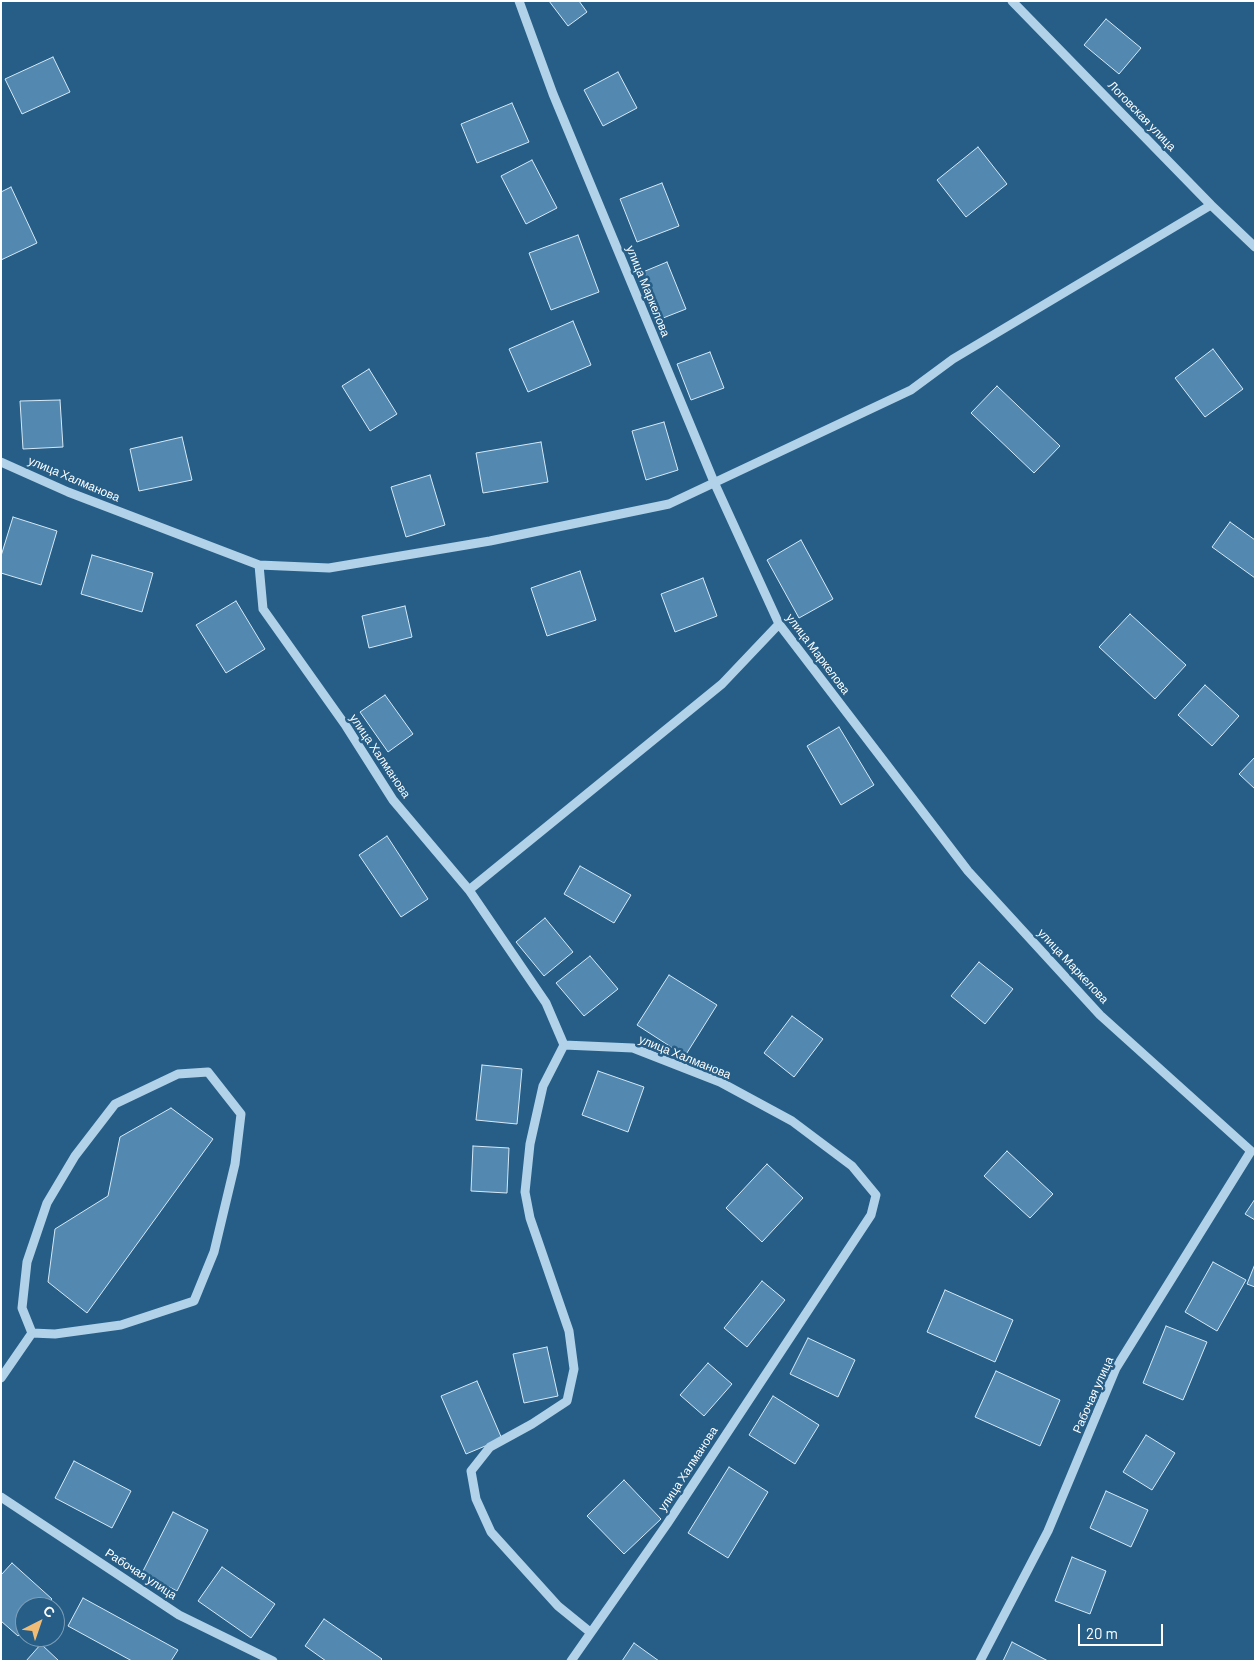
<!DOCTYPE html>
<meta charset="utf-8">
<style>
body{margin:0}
#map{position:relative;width:1256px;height:1662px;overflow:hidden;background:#265e87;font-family:Barlow,sans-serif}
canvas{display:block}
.frame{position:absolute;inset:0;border:2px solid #fff;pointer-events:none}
.north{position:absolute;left:15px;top:1597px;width:50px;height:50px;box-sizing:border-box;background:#265e87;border:1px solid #7d9eb7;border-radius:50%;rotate:41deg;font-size:14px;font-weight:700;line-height:20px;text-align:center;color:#fff}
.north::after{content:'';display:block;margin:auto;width:18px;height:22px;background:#f1bd76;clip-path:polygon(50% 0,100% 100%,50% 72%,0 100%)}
.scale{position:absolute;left:1078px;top:1624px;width:85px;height:22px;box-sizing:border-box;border:2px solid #fff;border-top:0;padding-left:6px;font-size:15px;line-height:18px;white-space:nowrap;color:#fff;-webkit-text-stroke:4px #265e87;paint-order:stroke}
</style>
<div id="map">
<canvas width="1256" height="1662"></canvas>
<div class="frame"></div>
<div class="north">С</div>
<div class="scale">20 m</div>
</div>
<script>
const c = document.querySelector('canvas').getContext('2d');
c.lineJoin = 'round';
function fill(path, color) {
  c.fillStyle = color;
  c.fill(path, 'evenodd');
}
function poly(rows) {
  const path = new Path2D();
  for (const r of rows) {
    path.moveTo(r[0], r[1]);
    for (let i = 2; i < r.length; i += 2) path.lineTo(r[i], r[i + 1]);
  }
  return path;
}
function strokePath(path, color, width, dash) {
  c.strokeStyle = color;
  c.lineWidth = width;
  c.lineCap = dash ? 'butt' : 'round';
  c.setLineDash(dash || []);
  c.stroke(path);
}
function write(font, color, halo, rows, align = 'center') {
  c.font = font + ' Barlow,sans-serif';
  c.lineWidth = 5;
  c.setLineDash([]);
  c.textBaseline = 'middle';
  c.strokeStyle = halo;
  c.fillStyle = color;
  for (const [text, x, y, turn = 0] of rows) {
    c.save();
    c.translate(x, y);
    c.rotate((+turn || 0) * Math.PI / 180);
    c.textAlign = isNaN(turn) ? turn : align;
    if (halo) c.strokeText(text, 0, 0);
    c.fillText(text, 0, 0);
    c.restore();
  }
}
const building = poly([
 [549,1,579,1,587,12,568,26,549,1],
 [1106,19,1141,48,1119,74,1084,45,1106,19],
 [53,57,70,92,22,114,5,79,53,57],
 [618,72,637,108,603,126,584,90,618,72],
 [512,103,529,142,477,163,461,124,512,103],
 [978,147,1007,184,966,217,937,180,978,147],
 [532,160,557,208,526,224,501,176,532,160],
 [662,183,679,226,637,242,620,199,662,183],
 [11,187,37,243,1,260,1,192,11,187],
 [578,235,599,292,551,310,529,253,578,235],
 [667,262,686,309,658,320,638,274,667,262],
 [573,321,591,365,528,392,509,349,573,321],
 [1213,349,1243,389,1205,417,1175,378,1213,349],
 [710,352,724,388,691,400,677,364,710,352],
 [369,369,397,414,370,431,342,386,369,369],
 [997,386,1060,446,1034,473,971,413,997,386],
 [60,400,63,447,23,449,20,401,60,400],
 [664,422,678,470,646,480,632,431,664,422],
 [182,437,192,480,139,491,130,449,182,437],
 [541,442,548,482,483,493,476,453,541,442],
 [430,475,445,525,406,537,391,487,430,475],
 [13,517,57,531,41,585,1,573,1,556,13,517],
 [1230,522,1255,540,1255,578,1212,547,1230,522],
 [801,540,833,599,799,618,767,560,801,540],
 [92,555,153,573,142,612,81,594,92,555],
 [580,571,596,620,547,636,531,588,580,571],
 [703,578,717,616,675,632,661,594,703,578],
 [236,601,265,649,226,673,196,625,236,601],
 [405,606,412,637,369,648,362,616,405,606],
 [1130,614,1186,665,1155,699,1099,647,1130,614],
 [1205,685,1239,716,1212,746,1178,715,1205,685],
 [385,695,413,734,388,752,360,712,385,695],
 [839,727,874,785,841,805,807,746,839,727],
 [1255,757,1255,789,1239,774,1255,757],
 [387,836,428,899,401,917,359,855,387,836],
 [580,866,631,895,614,923,564,894,580,866],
 [545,918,573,952,544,976,516,942,545,918],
 [590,956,618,989,584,1016,556,983,590,956],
 [979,962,1013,989,985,1024,951,996,979,962],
 [669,975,717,1005,685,1056,637,1025,669,975],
 [792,1016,823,1039,794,1077,764,1053,792,1016],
 [482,1065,522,1069,517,1124,476,1120,482,1065],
 [598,1071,644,1087,628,1132,582,1115,598,1071],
 [171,1108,213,1139,87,1313,48,1282,55,1229,108,1196,120,1137,171,1108],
 [473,1146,509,1148,507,1193,471,1191,473,1146],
 [1007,1151,1053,1194,1030,1218,984,1176,1007,1151],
 [767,1164,803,1198,762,1242,726,1208,767,1164],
 [1255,1199,1255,1220,1245,1214,1255,1199],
 [1213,1262,1246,1280,1217,1331,1185,1312,1213,1262],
 [1255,1264,1255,1287,1247,1284,1255,1264],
 [762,1281,785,1300,747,1347,724,1328,762,1281],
 [945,1290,1013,1320,995,1362,927,1332,945,1290],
 [1166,1326,1207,1342,1183,1400,1143,1383,1166,1326],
 [808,1338,855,1360,838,1397,790,1374,808,1338],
 [547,1347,558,1396,524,1403,513,1354,547,1347],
 [708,1363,732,1384,704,1416,680,1395,708,1363],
 [996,1371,1060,1400,1040,1446,975,1417,996,1371],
 [477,1381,502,1439,466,1454,441,1396,477,1381],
 [773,1396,819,1425,795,1464,749,1435,773,1396],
 [1146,1435,1175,1453,1152,1490,1123,1472,1146,1435],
 [74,1461,131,1491,112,1528,55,1498,74,1461],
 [729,1467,768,1492,728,1558,688,1533,729,1467],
 [624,1480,661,1519,624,1554,587,1516,624,1480],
 [1106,1491,1148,1510,1131,1547,1090,1528,1106,1491],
 [173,1512,208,1530,177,1591,142,1573,173,1512],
 [1072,1557,1106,1571,1090,1614,1055,1601,1072,1557],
 [12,1563,52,1599,44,1607,25,1607,25,1628,18,1636,1,1621,1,1575,12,1563],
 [222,1567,275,1604,251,1638,198,1601,222,1567],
 [83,1598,178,1650,171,1661,132,1661,68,1626,83,1598],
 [324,1619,382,1659,380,1661,326,1661,305,1646,324,1619],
 [1012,1642,1048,1661,1003,1661,1012,1642],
 [634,1643,659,1661,622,1661,634,1643],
 [41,1644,59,1661,26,1661,41,1644]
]);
const minor = poly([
 [519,1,553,94,714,482,779,624,968,871,1100,1015,1251,1151,1116,1368,1048,1531,980,1661],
 [1012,1,1211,205,1255,247],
 [1,462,68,492,259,565,263,609,346,726,393,800,469,890,546,1003,564,1045,633,1048,720,1082,792,1121,852,1166,876,1195,871,1215,667,1524,571,1661],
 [259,565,329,568,490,541,669,504,911,390,953,359,1211,205],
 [469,890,722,684,779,624],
 [564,1045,543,1086,530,1144,525,1192,530,1218,569,1331,574,1369,567,1401,532,1424,490,1447,471,1471,476,1499,491,1532,558,1606,590,1632],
 [208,1072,241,1114,235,1164,214,1252,194,1301,121,1325,55,1334,32,1333,22,1308,27,1262,47,1203,75,1156,115,1104,178,1074,208,1072],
 [1,1378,32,1333],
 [1,1497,179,1615,273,1661]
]);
const streetNames = [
 ["Логовская улица",1142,116,46],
 ["улица Маркелова",648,291,68],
 ["улица Халманова",74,479,23],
 ["улица Маркелова",818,654,53],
 ["улица Халманова",380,756,56],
 ["улица Маркелова",1073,966,47],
 ["улица Халманова",685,1057,22],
 ["Рабочая улица",1093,1395,-66],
 ["улица Халманова",688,1469,-57],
 ["Рабочая улица",141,1574,33]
];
fill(building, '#5389b0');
strokePath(building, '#d5e9f7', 1);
strokePath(minor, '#b1d2e8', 9);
write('12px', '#fff', '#265e87', streetNames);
</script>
